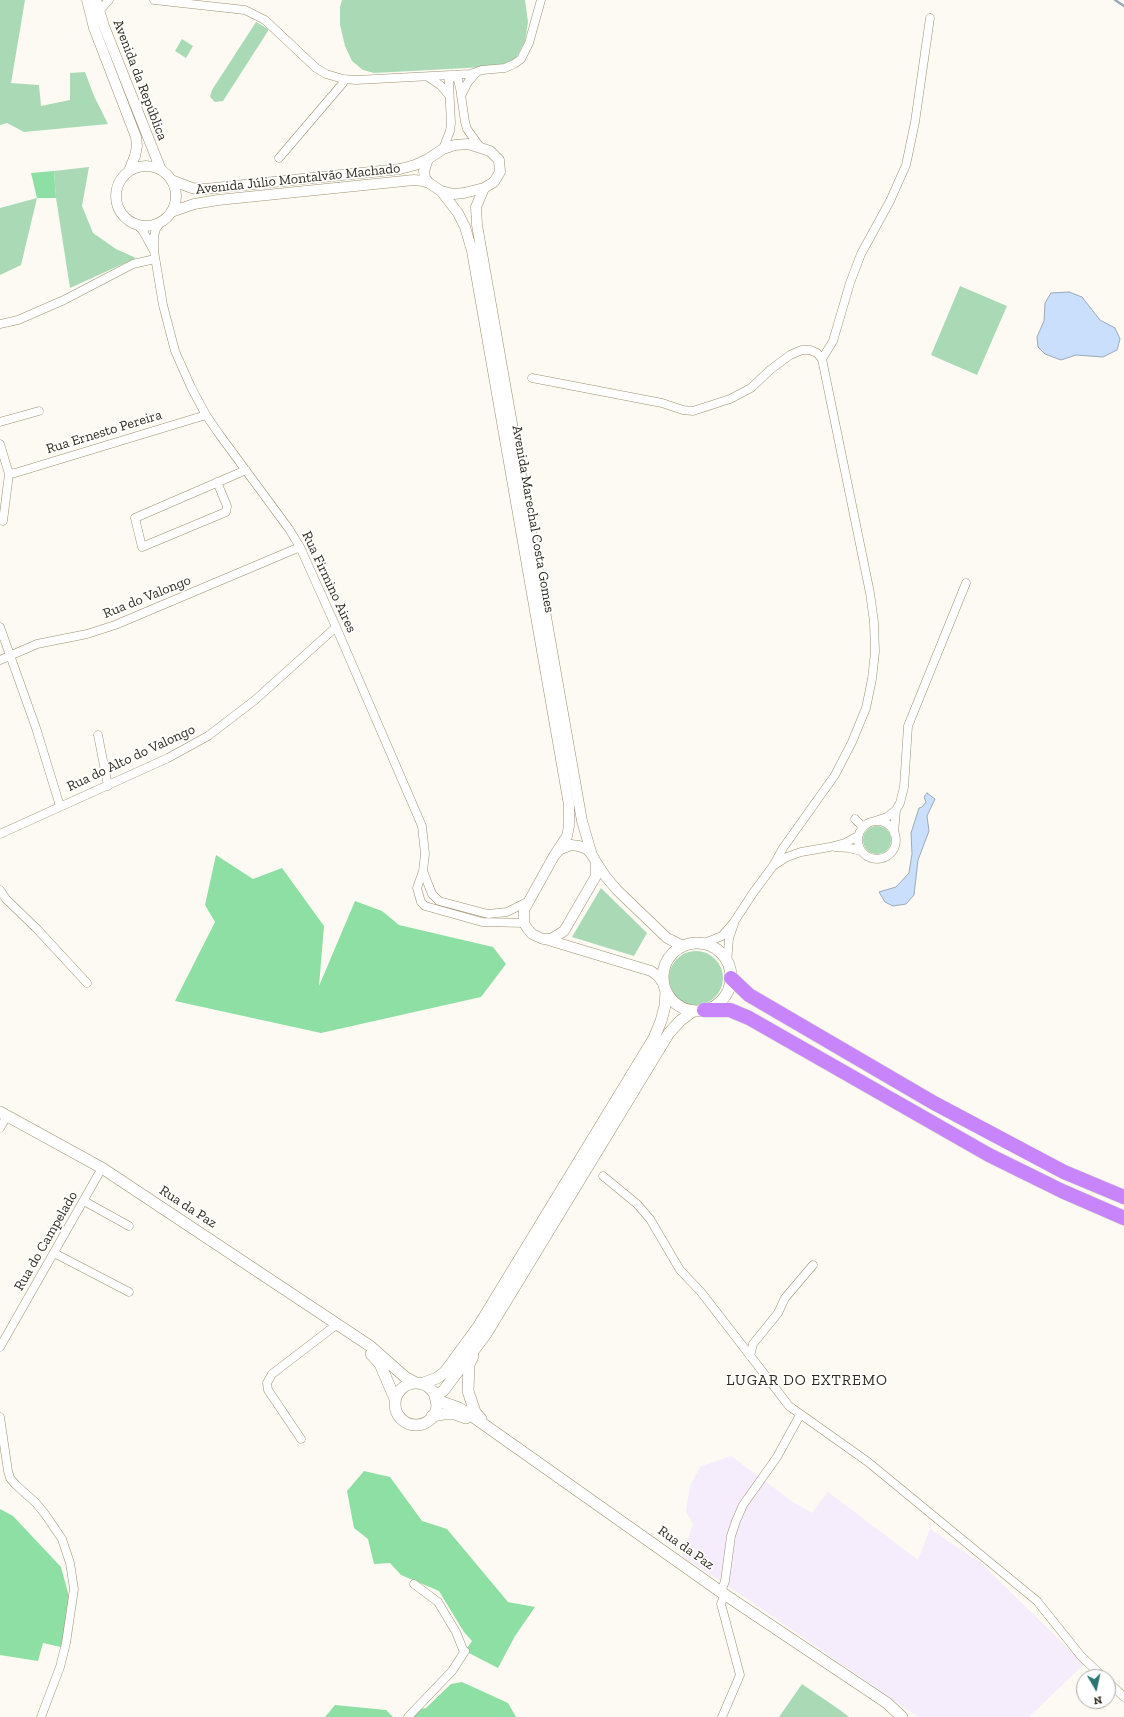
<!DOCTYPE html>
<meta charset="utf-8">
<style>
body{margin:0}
#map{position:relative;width:1124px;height:1717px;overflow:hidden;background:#fcfaf2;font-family:"Zilla Slab",serif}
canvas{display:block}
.north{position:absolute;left:1076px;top:1669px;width:40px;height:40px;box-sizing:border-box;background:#fff;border:1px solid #adaaa5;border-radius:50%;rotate:171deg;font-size:11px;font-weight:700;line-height:16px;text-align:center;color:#312b1d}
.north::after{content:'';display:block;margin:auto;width:14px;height:18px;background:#2a7471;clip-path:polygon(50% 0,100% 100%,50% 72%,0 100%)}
</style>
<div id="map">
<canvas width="1124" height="1717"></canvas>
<div class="north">N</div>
</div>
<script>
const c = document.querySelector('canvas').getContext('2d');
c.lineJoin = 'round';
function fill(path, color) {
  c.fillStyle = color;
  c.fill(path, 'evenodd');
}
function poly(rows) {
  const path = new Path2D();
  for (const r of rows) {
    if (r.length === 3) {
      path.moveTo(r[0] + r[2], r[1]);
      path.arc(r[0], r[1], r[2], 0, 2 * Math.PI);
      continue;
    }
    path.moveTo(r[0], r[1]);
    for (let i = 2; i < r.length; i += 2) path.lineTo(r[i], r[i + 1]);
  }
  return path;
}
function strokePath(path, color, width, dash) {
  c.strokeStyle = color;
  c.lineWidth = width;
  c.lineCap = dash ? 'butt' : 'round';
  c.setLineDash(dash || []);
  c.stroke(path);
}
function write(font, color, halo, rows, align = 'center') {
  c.font = font + ' "Zilla Slab",serif';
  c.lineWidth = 3.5;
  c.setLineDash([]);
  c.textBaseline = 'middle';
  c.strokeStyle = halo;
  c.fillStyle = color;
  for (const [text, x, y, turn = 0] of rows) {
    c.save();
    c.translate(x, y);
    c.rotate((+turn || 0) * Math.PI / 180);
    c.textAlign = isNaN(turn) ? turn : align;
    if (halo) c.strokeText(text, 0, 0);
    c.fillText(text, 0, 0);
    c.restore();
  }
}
const industrial = poly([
 [731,1456,793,1502,812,1513,828,1492,918,1560,930,1529,981,1563,1084,1664,1029,1717,918,1717,737,1592,682,1556,693,1524,686,1511,690,1486,700,1467]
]);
const green = poly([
 [0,0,25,0,11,83,39,85,41,106,70,100,70,73,85,72,94,96,108,124,24,132,7,123,0,125],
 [342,0,525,0,528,22,525,41,516,58,504,66,374,73,363,70,352,61,345,46,340,25,340,7],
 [256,22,268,29,268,31,225,98,223,101,215,102,210,97,212,90],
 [182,39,193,46,186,58,175,51],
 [89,167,82,206,93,233,116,249,136,258,70,288,56,198,54,171],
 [37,198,21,265,0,275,0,208],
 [960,286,1007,306,977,375,931,355],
 [877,840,14],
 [601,888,647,933,634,956,572,937],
 [696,978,27],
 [802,1684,840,1710,849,1717,779,1717]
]);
const forest = poly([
 [54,171,56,198,37,198,31,173],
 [216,855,253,879,282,868,324,926,319,986,355,901,382,911,399,925,493,947,506,964,481,997,321,1033,175,1001,215,922,205,905],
 [364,1471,390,1477,422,1521,447,1529,508,1602,535,1607,515,1636,498,1668,465,1651,472,1641,464,1632,439,1591,401,1575,390,1563,374,1564,368,1539,354,1528,347,1491],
 [0,1509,13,1516,61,1567,74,1615,61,1647,43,1643,38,1661,0,1655],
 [462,1682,508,1703,516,1717,409,1717,411,1711,426,1708,451,1684],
 [335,1705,386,1710,393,1717,325,1717]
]);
const water = poly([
 [1069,292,1082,297,1100,320,1115,328,1120,339,1117,350,1103,357,1076,355,1061,360,1045,354,1038,347,1037,337,1044,321,1045,303,1051,293,1069,292],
 [927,793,935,799,927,816,929,831,918,860,914,895,906,904,893,906,885,902,879,892,896,887,909,873,912,854,911,833,919,808,922,807,926,802,924,797,927,793]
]);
const stream = poly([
 [1115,0,1124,6]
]);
const minor = poly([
 [154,0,245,10,265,20,316,68,326,74,343,79,356,80,470,74,482,70,505,68,514,64,521,59,529,43,541,0],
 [99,11,109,0],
 [454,75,458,80,460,88,465,122,467,129,480,147],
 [428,77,440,85,449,95],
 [462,94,468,82,476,73],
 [443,149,450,131,451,123,449,85,449,80,454,75],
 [279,158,343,83,343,79],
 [161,221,156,229,154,236,154,251,163,305,175,351,191,387,206,415,219,434,289,529,300,547,336,627,422,826,425,854,423,871,417,888,421,902,425,906,482,922,524,923],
 [135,223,143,231,154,251],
 [0,324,18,320,64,300,133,264,155,259],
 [822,359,833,341,850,283,861,254,890,201,906,165,915,122,930,18],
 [532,378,662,403,683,410,693,411,730,399,751,388,770,370,790,355,802,350,810,350,817,353,822,359,870,593,874,622,875,652,872,679,866,708,852,742,835,775,783,848,773,866],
 [0,422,39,411],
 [0,444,9,474,3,521],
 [9,474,15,473,206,415],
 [217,482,227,506,226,512,142,547,135,518,246,470],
 [0,627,36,728,60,806],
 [0,660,37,644,87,634,115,625,300,547],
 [98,735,108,786],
 [855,819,863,827],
 [877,840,19],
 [875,821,887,817,896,810],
 [894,833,896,810,900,803,904,787,908,726,966,583],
 [0,834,168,758,208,736,255,700,336,627],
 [835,847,849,848,861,851],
 [423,871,432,894,439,901,488,914,507,912,527,902],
 [0,890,6,899,37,929,87,983],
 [702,944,722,936,734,922,753,893,773,866,787,857,801,852,830,847,845,843,858,836],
 [727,963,729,938,734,924],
 [0,1128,7,1116],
 [603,1176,637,1204,650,1219,680,1270,701,1292,789,1406,868,1462,1037,1601,1081,1656,1103,1677],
 [84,1201,129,1226],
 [54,1253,129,1292],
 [0,1347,102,1168],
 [750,1356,753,1344,778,1313,785,1298,813,1265],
 [0,1417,8,1471,10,1478,16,1485,36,1503,45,1514,62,1539,70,1563,74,1589,66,1643,60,1667,41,1717],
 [301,1439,268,1390,267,1383,272,1374,336,1325],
 [414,1584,438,1602,456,1632,464,1652],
 [721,1592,725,1581,731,1536,736,1521,743,1505,777,1457,800,1415],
 [1108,1682,1124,1697],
 [408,1717,452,1671,465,1651],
 [722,1717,740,1675,721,1604,725,1593]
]);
const tertiary = poly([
 [87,0,94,28,136,137,137,146,135,156,129,171],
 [96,0,104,26,161,170],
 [468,144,490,151,499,160,500,172,494,182,484,188,464,193,454,194,441,191,429,183,425,178,424,171,428,159,443,149,455,145,468,144],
 [146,196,30],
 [171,180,192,188,205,189,400,169,415,165,428,159],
 [484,188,476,207,477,225,582,821,592,855],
 [441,191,458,213,465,227,472,251,569,805,569,826,567,836,554,856],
 [171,212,194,204,218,200,414,180,423,181,429,183],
 [571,845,579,846,587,849,592,855,596,862,596,876,564,931,551,939,543,939,532,934,527,928,524,923,524,910,554,856,559,850,571,845],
 [596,862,606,877,617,890,667,938,683,946],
 [545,939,651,971,658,976,663,983]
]);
const secondary = poly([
 [697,977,34],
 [0,1112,102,1168,370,1346,405,1377,416,1383],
 [371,1354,380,1364,395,1399],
 [473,1356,469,1365,468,1391,475,1412,481,1419],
 [416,1404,21],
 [421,1384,437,1378,445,1372,478,1327,654,1038,661,1021,665,1006,666,992],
 [435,1397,444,1390,486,1334,669,1033,680,1021,693,1011],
 [436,1402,442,1402,459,1408,472,1416,721,1592,887,1703,902,1717],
 [432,1416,444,1414,455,1414,466,1418]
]);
const motorway = poly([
 [731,978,749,995,934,1103,1064,1172,1124,1197],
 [704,1010,730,1010,749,1018,989,1155,1062,1191,1124,1218]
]);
const streetNames = [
 ["Avenida da República",140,80,69],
 ["Avenida Júlio Montalvão Machado",298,179,-6],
 ["Rua Ernesto Pereira",104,432,-17],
 ["Avenida Marechal Costa Gomes",533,519,80],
 ["Rua Firmino Aires",329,582,65],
 ["Rua do Valongo",147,597,-22],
 ["Rua do Alto do Valongo",131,758,-25],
 ["Rua da Paz",188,1207,33],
 ["Rua do Campelado",46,1241,-60],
 ["Rua da Paz",686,1548,35]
];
const neighbourhoodNames = [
 ["LUGAR DO EXTREMO",807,1381]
];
fill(industrial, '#f5ecfc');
fill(green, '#a9dab5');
fill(forest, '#8edfa4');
fill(water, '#c9dffc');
strokePath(water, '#9ba9b9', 1);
strokePath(stream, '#9ba9b9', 2.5);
strokePath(minor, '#9e916f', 9);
strokePath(tertiary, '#9e916f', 11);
strokePath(secondary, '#9e916f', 12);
strokePath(motorway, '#d6d5d2', 15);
strokePath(minor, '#fff', 8);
strokePath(tertiary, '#fff', 10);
strokePath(secondary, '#fff', 11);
strokePath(motorway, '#c784fb', 14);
write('14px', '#312b1d', '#fff', streetNames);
c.letterSpacing = '1px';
write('15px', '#312b1d', '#fff', neighbourhoodNames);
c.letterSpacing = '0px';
</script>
